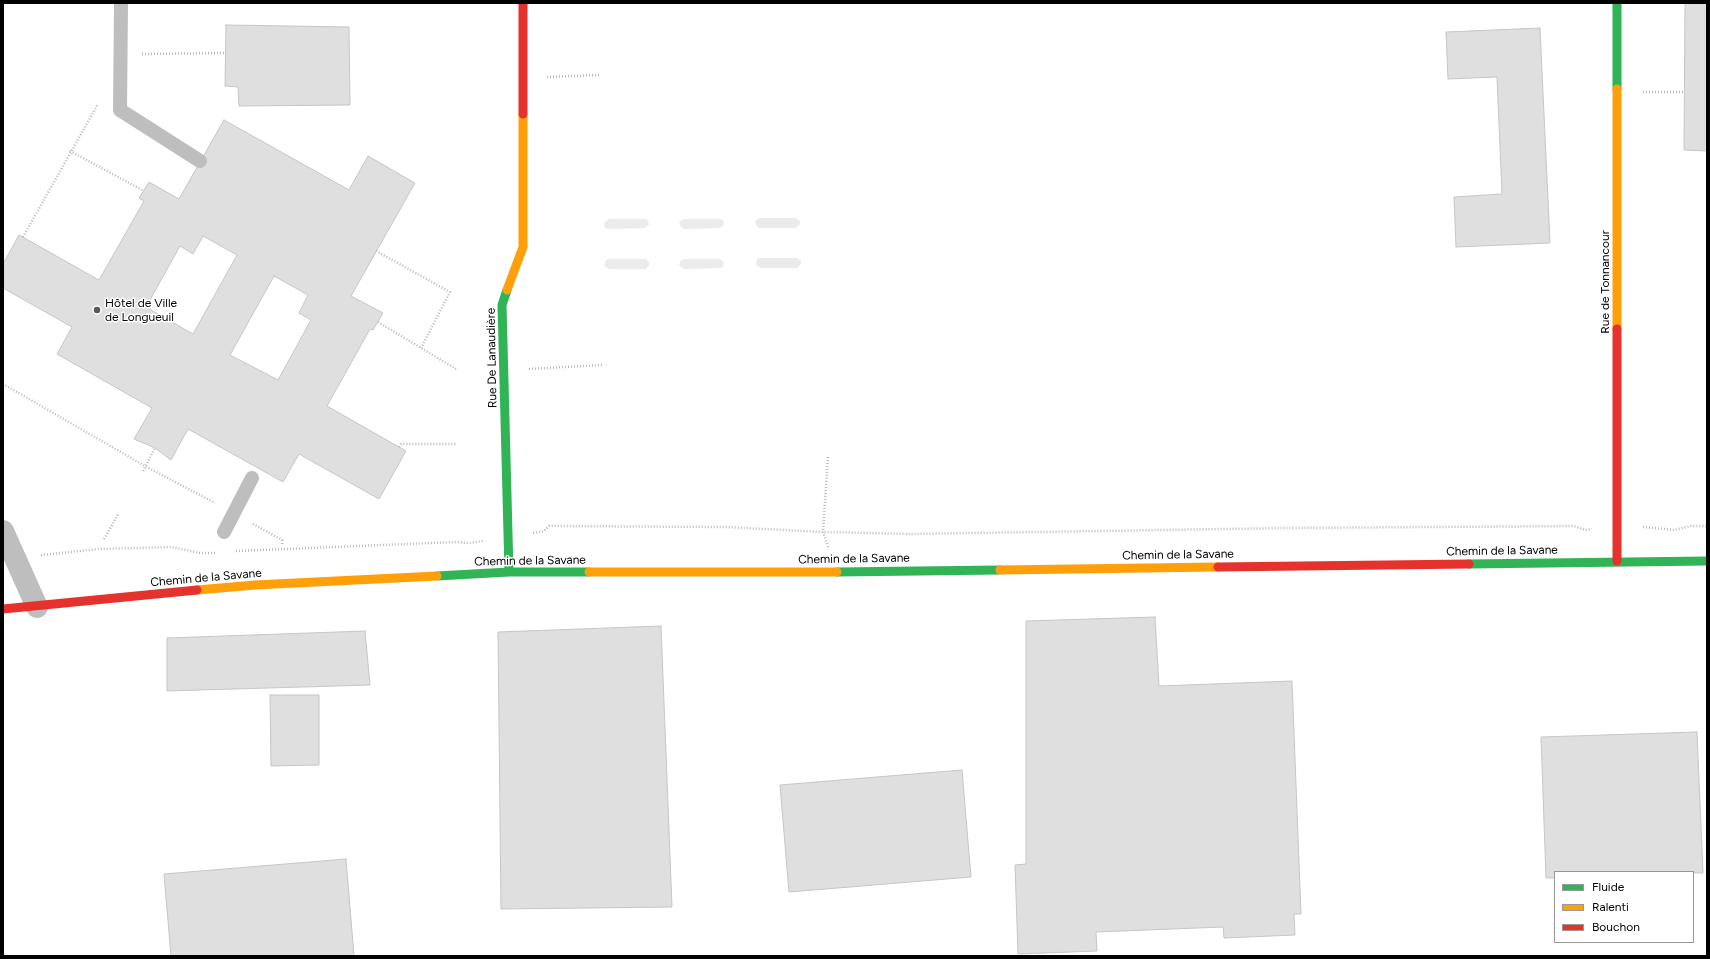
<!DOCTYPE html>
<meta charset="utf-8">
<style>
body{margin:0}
#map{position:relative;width:1710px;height:959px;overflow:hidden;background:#fff;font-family:Figtree,sans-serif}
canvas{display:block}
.frame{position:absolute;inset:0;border:4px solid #000;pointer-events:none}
.legend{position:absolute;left:1554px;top:871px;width:140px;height:72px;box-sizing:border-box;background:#fff;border:1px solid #999;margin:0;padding:5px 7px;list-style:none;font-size:12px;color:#000}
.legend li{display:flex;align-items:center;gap:8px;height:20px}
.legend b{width:20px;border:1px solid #999}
</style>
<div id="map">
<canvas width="1710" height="959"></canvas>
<div class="frame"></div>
<ul class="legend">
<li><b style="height:5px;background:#30b455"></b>Fluide</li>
<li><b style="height:5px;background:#ff9f0a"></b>Ralenti</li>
<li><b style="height:5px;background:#e5322d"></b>Bouchon</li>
</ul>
</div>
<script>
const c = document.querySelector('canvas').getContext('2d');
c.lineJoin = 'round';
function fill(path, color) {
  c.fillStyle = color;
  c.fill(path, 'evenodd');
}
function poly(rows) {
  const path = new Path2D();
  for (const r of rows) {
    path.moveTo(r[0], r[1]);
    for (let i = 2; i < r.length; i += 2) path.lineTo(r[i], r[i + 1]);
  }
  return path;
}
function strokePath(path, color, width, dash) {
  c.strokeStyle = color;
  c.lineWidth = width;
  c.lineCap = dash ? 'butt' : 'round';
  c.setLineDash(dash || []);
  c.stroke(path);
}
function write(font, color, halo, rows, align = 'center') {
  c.font = font + ' Figtree,sans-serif';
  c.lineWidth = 3;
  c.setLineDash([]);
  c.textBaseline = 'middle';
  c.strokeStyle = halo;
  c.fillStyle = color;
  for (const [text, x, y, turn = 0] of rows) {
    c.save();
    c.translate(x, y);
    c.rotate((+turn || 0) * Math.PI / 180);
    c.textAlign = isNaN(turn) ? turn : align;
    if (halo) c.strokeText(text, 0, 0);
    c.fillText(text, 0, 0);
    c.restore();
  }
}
const green = poly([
 [760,218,796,218,800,221,800,224,796,228,760,228,757,227,755,221],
 [609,219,645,219,648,220,649,225,645,228,608,229,605,228,604,223],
 [683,219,720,219,723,220,724,225,720,228,684,229,681,227,679,222],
 [760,258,797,258,801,261,801,264,797,268,761,268,756,265,757,259],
 [609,259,646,259,649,262,649,265,646,269,609,269,604,266,606,260],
 [684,259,720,259,724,262,723,267,720,268,684,269,679,265,681,260]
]);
const building = poly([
 [1685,3,1707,3,1707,151,1684,150,1685,3],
 [226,25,349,27,350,105,239,106,238,87,225,86,226,25],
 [1540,28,1550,243,1456,247,1454,197,1502,194,1497,77,1448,79,1446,32,1540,28],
 [224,120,349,190,368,156,415,183,351,296,383,313,373,330,370,329,327,406,406,451,379,499,299,454,283,482,188,429,171,460,155,448,134,439,152,408,57,354,72,327,3,288,3,264,19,235,99,280,144,201,139,198,149,182,179,199,224,120],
 [203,236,237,255,193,334,146,307,180,246,193,254,203,236],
 [274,276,308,295,299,313,311,320,278,380,230,355,274,276],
 [1155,617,1159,686,1292,681,1301,914,1294,914,1295,935,1224,938,1223,927,1096,932,1097,951,1018,954,1015,865,1026,864,1026,621,1155,617],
 [661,626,672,907,501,909,498,632,661,626],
 [365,631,370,685,167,691,167,638,365,631],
 [270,695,319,695,319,765,271,766,270,695],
 [1697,732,1703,873,1555,872,1555,878,1546,878,1541,737,1697,732],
 [962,770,971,877,789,892,780,785,962,770],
 [346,859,354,956,171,956,164,874,346,859]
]);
const path = poly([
 [142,54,226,53],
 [547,77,599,75],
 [1643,92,1684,92],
 [70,151,144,191],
 [23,237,98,104],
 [376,251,450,292,421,348],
 [378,322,456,369],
 [529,369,602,365],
 [3,384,145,466,215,503],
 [399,447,401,444,456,444],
 [143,471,155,448],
 [253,524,282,540,282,544],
 [1643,527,1674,530,1691,526,1707,526],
 [533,533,544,531,549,526,726,527,823,532,910,534,1288,528,1574,526,1585,530,1592,529],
 [104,539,119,513],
 [828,547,823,532,828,456],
 [236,551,456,542,469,543,483,541],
 [41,555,99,549,172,547,199,553,216,553]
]);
const lane = poly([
 [121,3,120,110,200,161],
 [224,532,252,478]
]);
const street = poly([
 [3,531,37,607]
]);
const fast = poly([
 [1617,3,1617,89],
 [507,290,502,305,509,572],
 [1469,564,1707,561],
 [837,572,1000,570],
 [437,576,509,572,589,572]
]);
const slow = poly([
 [1617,89,1617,329],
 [507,290,523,247,523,114],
 [1000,570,1218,567],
 [589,572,837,572],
 [197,590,255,585,437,576]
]);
const jam = poly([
 [523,3,523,114],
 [1617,329,1617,561],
 [1218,567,1469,564],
 [3,609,197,590]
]);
const markers = [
 [97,310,4,"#595959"]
];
const streetNames = [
 ["Rue de Tonnancour",1605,282,-90],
 ["Rue De Lanaudière",492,358,-91],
 ["Chemin de la Savane",1502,551,-1],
 ["Chemin de la Savane",1178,555,-1],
 ["Chemin de la Savane",854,559,-1],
 ["Chemin de la Savane",530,561,-1],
 ["Chemin de la Savane",206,578,-5]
];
const poiNames = [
 ["Hôtel de Ville",105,303],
 ["de Longueuil",105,317]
];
fill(green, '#ebebeb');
fill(building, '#dfdfdf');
strokePath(building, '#c6c6c6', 1);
strokePath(path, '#b9b9b9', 2.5, [1, 2]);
strokePath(lane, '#bebebe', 14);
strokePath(street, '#bebebe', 22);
strokePath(fast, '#30b455', 9);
strokePath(slow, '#ff9f0a', 9);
strokePath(jam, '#e5322d', 9);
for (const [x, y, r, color] of markers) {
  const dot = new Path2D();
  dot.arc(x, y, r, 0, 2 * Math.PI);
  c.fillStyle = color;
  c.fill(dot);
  strokePath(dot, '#fff', 1.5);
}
write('12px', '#000', '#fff', streetNames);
write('12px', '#000', '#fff', poiNames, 'left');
</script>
